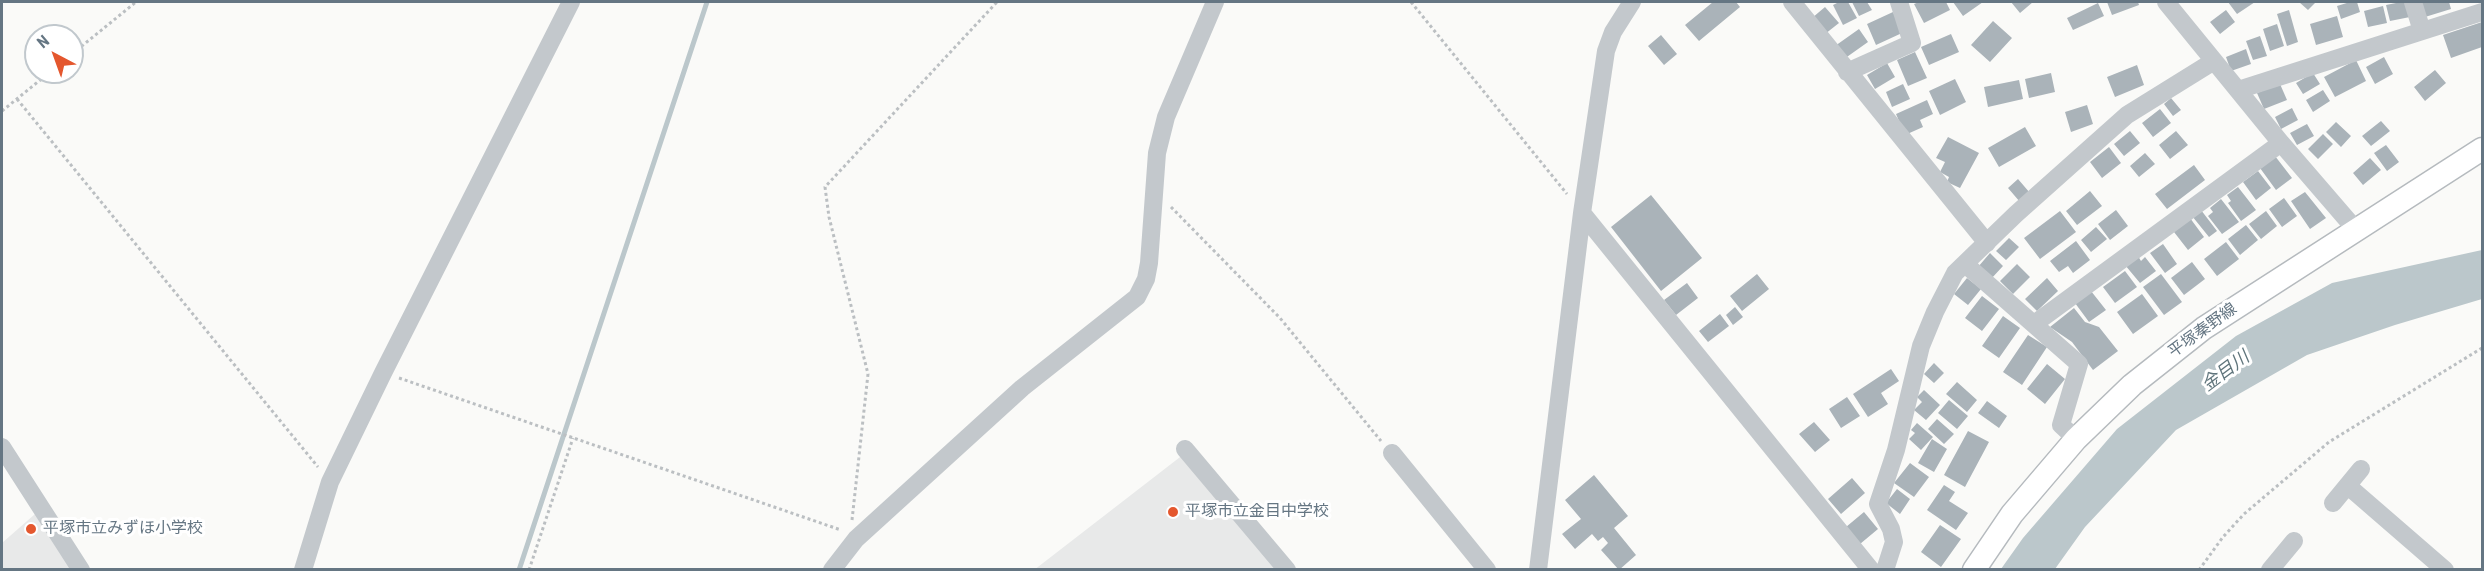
<!DOCTYPE html>
<meta charset="utf-8">
<style>
body{margin:0}
#map{position:relative;width:2484px;height:571px;overflow:hidden;background:#fafaf8;font-family:"Roboto Condensed",sans-serif}
canvas{display:block}
.frame{position:absolute;inset:0;border:3px solid #657683;pointer-events:none}
.north{position:absolute;left:24px;top:24px;width:60px;height:60px;box-sizing:border-box;background:#fff;border:2px solid #c1c8cd;border-radius:50%;rotate:319deg;font-size:16px;font-weight:700;line-height:24px;text-align:center;color:#657683}
.north::after{content:'';display:block;margin:auto;width:21px;height:27px;background:#e4572e;clip-path:polygon(50% 0,100% 100%,50% 72%,0 100%)}
</style>
<div id="map">
<canvas width="2484" height="571"></canvas>
<div class="frame"></div>
<div class="north">N</div>
</div>
<script>
const c = document.querySelector('canvas').getContext('2d');
c.lineJoin = 'round';
function fill(path, color) {
  c.fillStyle = color;
  c.fill(path, 'evenodd');
}
function poly(rows) {
  const path = new Path2D();
  for (const r of rows) {
    path.moveTo(r[0], r[1]);
    for (let i = 2; i < r.length; i += 2) path.lineTo(r[i], r[i + 1]);
  }
  return path;
}
function strokePath(path, color, width, dash) {
  c.strokeStyle = color;
  c.lineWidth = width;
  c.lineCap = dash ? 'butt' : 'round';
  c.setLineDash(dash || []);
  c.stroke(path);
}
function write(font, color, halo, rows, align = 'center') {
  c.font = font + ' "Roboto Condensed","Noto Sans JP",sans-serif';
  c.lineWidth = 6;
  c.setLineDash([]);
  c.textBaseline = 'middle';
  c.strokeStyle = halo;
  c.fillStyle = color;
  for (const [text, x, y, turn = 0] of rows) {
    c.save();
    c.translate(x, y);
    c.rotate((+turn || 0) * Math.PI / 180);
    c.textAlign = isNaN(turn) ? turn : align;
    if (halo) c.strokeText(text, 0, 0);
    c.fillText(text, 0, 0);
    c.restore();
  }
}
const built = poly([
 [1184,454,1284,570,1034,570],
 [35,514,71,569,2,569,2,543]
]);
const water = poly([
 [2482,250,2482,299,2395,325,2307,355,2176,430,2085,527,2055,569,2001,569,2023,538,2117,429,2236,336,2332,283]
]);
const stream = poly([
 [519,570,707,2]
]);
const building = poly([
 [1713,2,1736,2,1740,7,1699,41,1685,25],
 [1839,2,1848,2,1857,18,1843,25,1833,5],
 [1852,2,1867,2,1872,10,1859,16],
 [1919,2,1946,2,1950,10,1924,23,1914,4],
 [1953,2,1983,2,1963,16],
 [2011,2,2033,2,2020,13],
 [2107,2,2138,2,2139,5,2112,15],
 [2228,2,2255,2,2237,14],
 [2299,2,2316,2,2308,10],
 [2350,2,2357,2,2360,12,2341,19,2337,6],
 [2401,2,2406,2,2410,17,2390,21,2386,5],
 [2421,2,2449,2,2451,9,2425,17],
 [2098,3,2104,16,2073,30,2067,18],
 [2383,6,2387,23,2368,27,2364,11],
 [1825,7,1839,23,1825,34,1812,18],
 [2226,10,2235,22,2220,34,2210,22],
 [2289,10,2298,42,2287,46,2277,14],
 [1893,12,1902,33,1876,45,1867,24],
 [2337,16,2343,37,2316,45,2310,24],
 [1993,21,2012,38,1990,62,1971,45],
 [2482,22,2482,47,2451,58,2443,35],
 [2277,24,2284,46,2270,51,2263,29],
 [1859,29,1868,42,1844,59,1835,46],
 [1951,34,1959,52,1929,65,1921,47],
 [1661,35,1677,54,1664,65,1648,46],
 [2260,36,2267,56,2253,60,2246,41],
 [2246,49,2251,64,2231,71,2226,57],
 [1915,52,1927,78,1908,86,1897,60],
 [2384,57,2393,74,2375,84,2366,67],
 [2356,60,2366,81,2335,97,2324,77],
 [1887,63,1895,77,1875,89,1867,75],
 [2137,65,2144,85,2115,97,2107,77],
 [2435,70,2446,83,2425,101,2414,87],
 [2051,73,2055,92,2029,98,2025,79],
 [2313,73,2320,84,2303,94,2296,83],
 [1955,79,1966,102,1940,115,1929,91],
 [2019,80,2023,99,1988,107,1984,87],
 [1903,84,1910,99,1892,107,1886,92],
 [2280,84,2287,100,2264,109,2257,93],
 [2323,90,2330,101,2313,112,2306,100],
 [2171,98,2181,110,2173,116,2164,104],
 [1927,100,1933,114,1920,120,1923,127,1905,135,1896,114],
 [2087,105,2093,124,2071,132,2065,112],
 [2292,108,2298,120,2281,129,2275,117],
 [2160,109,2171,123,2153,137,2142,123],
 [2381,121,2390,131,2371,146,2362,136],
 [2336,122,2351,136,2341,147,2326,132],
 [2307,124,2314,136,2297,145,2290,133],
 [2025,127,2036,146,1999,167,1988,148],
 [2130,131,2140,143,2124,156,2114,144],
 [2176,131,2188,145,2170,159,2159,145],
 [2323,134,2333,144,2318,159,2308,149],
 [1948,137,1979,153,1960,188,1947,182,1949,177,1940,172,1945,162,1936,158],
 [2386,145,2399,162,2387,171,2374,153],
 [2109,147,2121,163,2102,178,2090,162],
 [2145,153,2155,164,2139,177,2130,166],
 [2275,156,2292,178,2276,190,2260,168],
 [2370,158,2381,170,2363,185,2353,173],
 [2194,165,2205,180,2167,209,2155,194],
 [2258,171,2271,188,2256,200,2243,182],
 [2018,179,2030,193,2020,202,2008,188],
 [2238,187,2256,210,2241,221,2228,203,2231,201,2227,195],
 [2090,191,2102,206,2077,225,2066,211],
 [2305,192,2326,218,2310,229,2291,201],
 [1651,195,1702,258,1661,291,1611,227],
 [2284,198,2297,216,2282,227,2269,209],
 [2221,199,2239,222,2222,234,2208,216,2213,212,2210,208],
 [2116,210,2128,226,2110,240,2098,224],
 [2201,210,2217,231,2209,237,2192,216],
 [2060,211,2076,232,2040,259,2024,238],
 [2266,211,2277,226,2261,239,2249,224],
 [2190,218,2204,237,2188,250,2174,232],
 [2246,225,2258,240,2240,255,2228,239],
 [2096,227,2107,239,2091,252,2081,240],
 [2009,238,2019,247,2006,260,1996,251],
 [2076,241,2090,260,2073,273,2068,266,2059,272,2050,261],
 [2226,242,2239,259,2217,276,2204,259],
 [2163,244,2177,264,2165,273,2150,253],
 [1990,253,2003,266,1991,279,1978,267],
 [2138,256,2141,261,2145,257,2156,271,2140,283,2125,265],
 [2192,262,2205,279,2184,295,2171,278],
 [2017,264,2030,277,2013,294,2000,281],
 [2125,271,2137,287,2115,303,2103,287],
 [1757,274,1769,289,1742,311,1730,296],
 [2161,274,2182,302,2164,315,2143,287],
 [1967,278,1981,289,1968,305,1954,294],
 [2047,278,2058,291,2037,311,2025,299],
 [1687,283,1698,298,1676,315,1664,300],
 [2091,291,2106,310,2089,322,2075,303],
 [2142,294,2158,316,2133,334,2117,312],
 [1982,296,1999,309,1982,331,1965,318],
 [1735,307,1743,317,1733,325,1726,315],
 [2074,308,2085,322,2099,327,2118,351,2093,370,2072,342,2050,327],
 [1720,314,1729,326,1708,342,1699,331],
 [2003,316,2020,328,1999,358,1982,346],
 [2028,335,2047,347,2022,385,2003,372],
 [1934,363,1944,373,1934,383,1924,374],
 [2047,364,2065,379,2045,404,2027,389],
 [1891,369,1899,381,1881,393,1888,404,1868,417,1853,394],
 [1957,382,1977,400,1967,412,1946,394],
 [1924,390,1940,405,1926,420,1914,410,1922,402,1917,397],
 [1847,397,1860,416,1841,428,1829,409],
 [1949,400,1968,416,1957,429,1938,413],
 [1987,401,2007,416,1999,428,1978,413],
 [1937,419,1954,434,1944,444,1928,429],
 [1814,422,1830,440,1815,452,1799,434],
 [1917,423,1933,437,1921,450,1909,439,1915,433,1911,430],
 [1968,431,1989,442,1965,487,1944,475],
 [1932,439,1947,449,1934,472,1918,463],
 [1910,463,1929,477,1914,497,1894,483],
 [1594,475,1628,516,1614,528,1636,555,1619,570,1601,550,1608,543,1603,537,1598,541,1592,534,1575,549,1562,534,1581,519,1565,500],
 [1852,478,1865,493,1841,514,1828,499],
 [1944,485,1955,492,1949,501,1968,513,1956,530,1927,510],
 [1897,489,1910,499,1900,514,1886,503],
 [1864,512,1878,529,1860,544,1846,527],
 [1940,525,1961,539,1941,567,1921,552]
]);
const path = poly([
 [1411,2,1567,194],
 [72,54,136,2],
 [17,99,318,467],
 [2,111,50,72],
 [1171,207,1280,318,1381,441],
 [399,378,841,530],
 [852,520,868,374,829,217,825,187,997,2],
 [529,570,573,438],
 [2199,570,2223,537,2244,514,2329,442,2482,348]
]);
const minor = poly([
 [1792,2,1987,243],
 [2166,2,2281,143,2356,230],
 [2413,2,2422,31],
 [1847,72,1912,43,1899,2],
 [2238,90,2482,12],
 [1582,213,1871,570],
 [1965,264,2079,364,2061,425,2076,439],
 [2034,324,2281,143],
 [2,447,81,570],
 [1185,449,1287,570],
 [1392,453,1487,570],
 [2348,486,2445,570],
 [2333,503,2361,469],
 [303,570,330,482,383,373,571,2],
 [832,570,856,539,1022,388,1137,297,1146,279,1149,263,1157,153,1166,117,1215,2],
 [1538,570,1582,213,1606,51,1613,32,1632,2],
 [1885,570,1894,542,1891,529,1878,504,1896,450,1921,346,1935,312,1955,273,2016,214,2127,115,2214,61],
 [2270,570,2294,541]
]);
const major = poly([
 [1974,570,2012,514,2076,439,2132,385,2204,328,2482,149]
]);
const markers = [
 [1173,512,6,"#e4572e"],
 [31,529,6,"#e4572e"]
];
const streetNames = [
 ["平塚秦野線",2203,331,-36]
];
const poiNames = [
 ["平塚市立金目中学校",1185,512],
 ["平塚市立みずほ小学校",43,529]
];
const waterNames = [
 ["金目川",2226,372,-37]
];
fill(built, '#e8e9e9');
fill(water, '#bbc7cb');
strokePath(stream, '#bbc7cb', 5);
fill(building, '#aab3b9');
strokePath(major, '#b5babe', 25);
strokePath(path, '#bbbfc2', 3, [3, 3]);
strokePath(minor, '#c3c8cc', 18);
strokePath(major, '#fff', 22);
for (const [x, y, r, color] of markers) {
  const dot = new Path2D();
  dot.arc(x, y, r, 0, 2 * Math.PI);
  c.fillStyle = color;
  c.fill(dot);
  strokePath(dot, '#fff', 2);
}
write('16px', '#657683', '#fff', streetNames);
write('16px', '#657683', '#fff', poiNames, 'left');
write('italic 18px', '#60757c', '#fff', waterNames);
</script>
